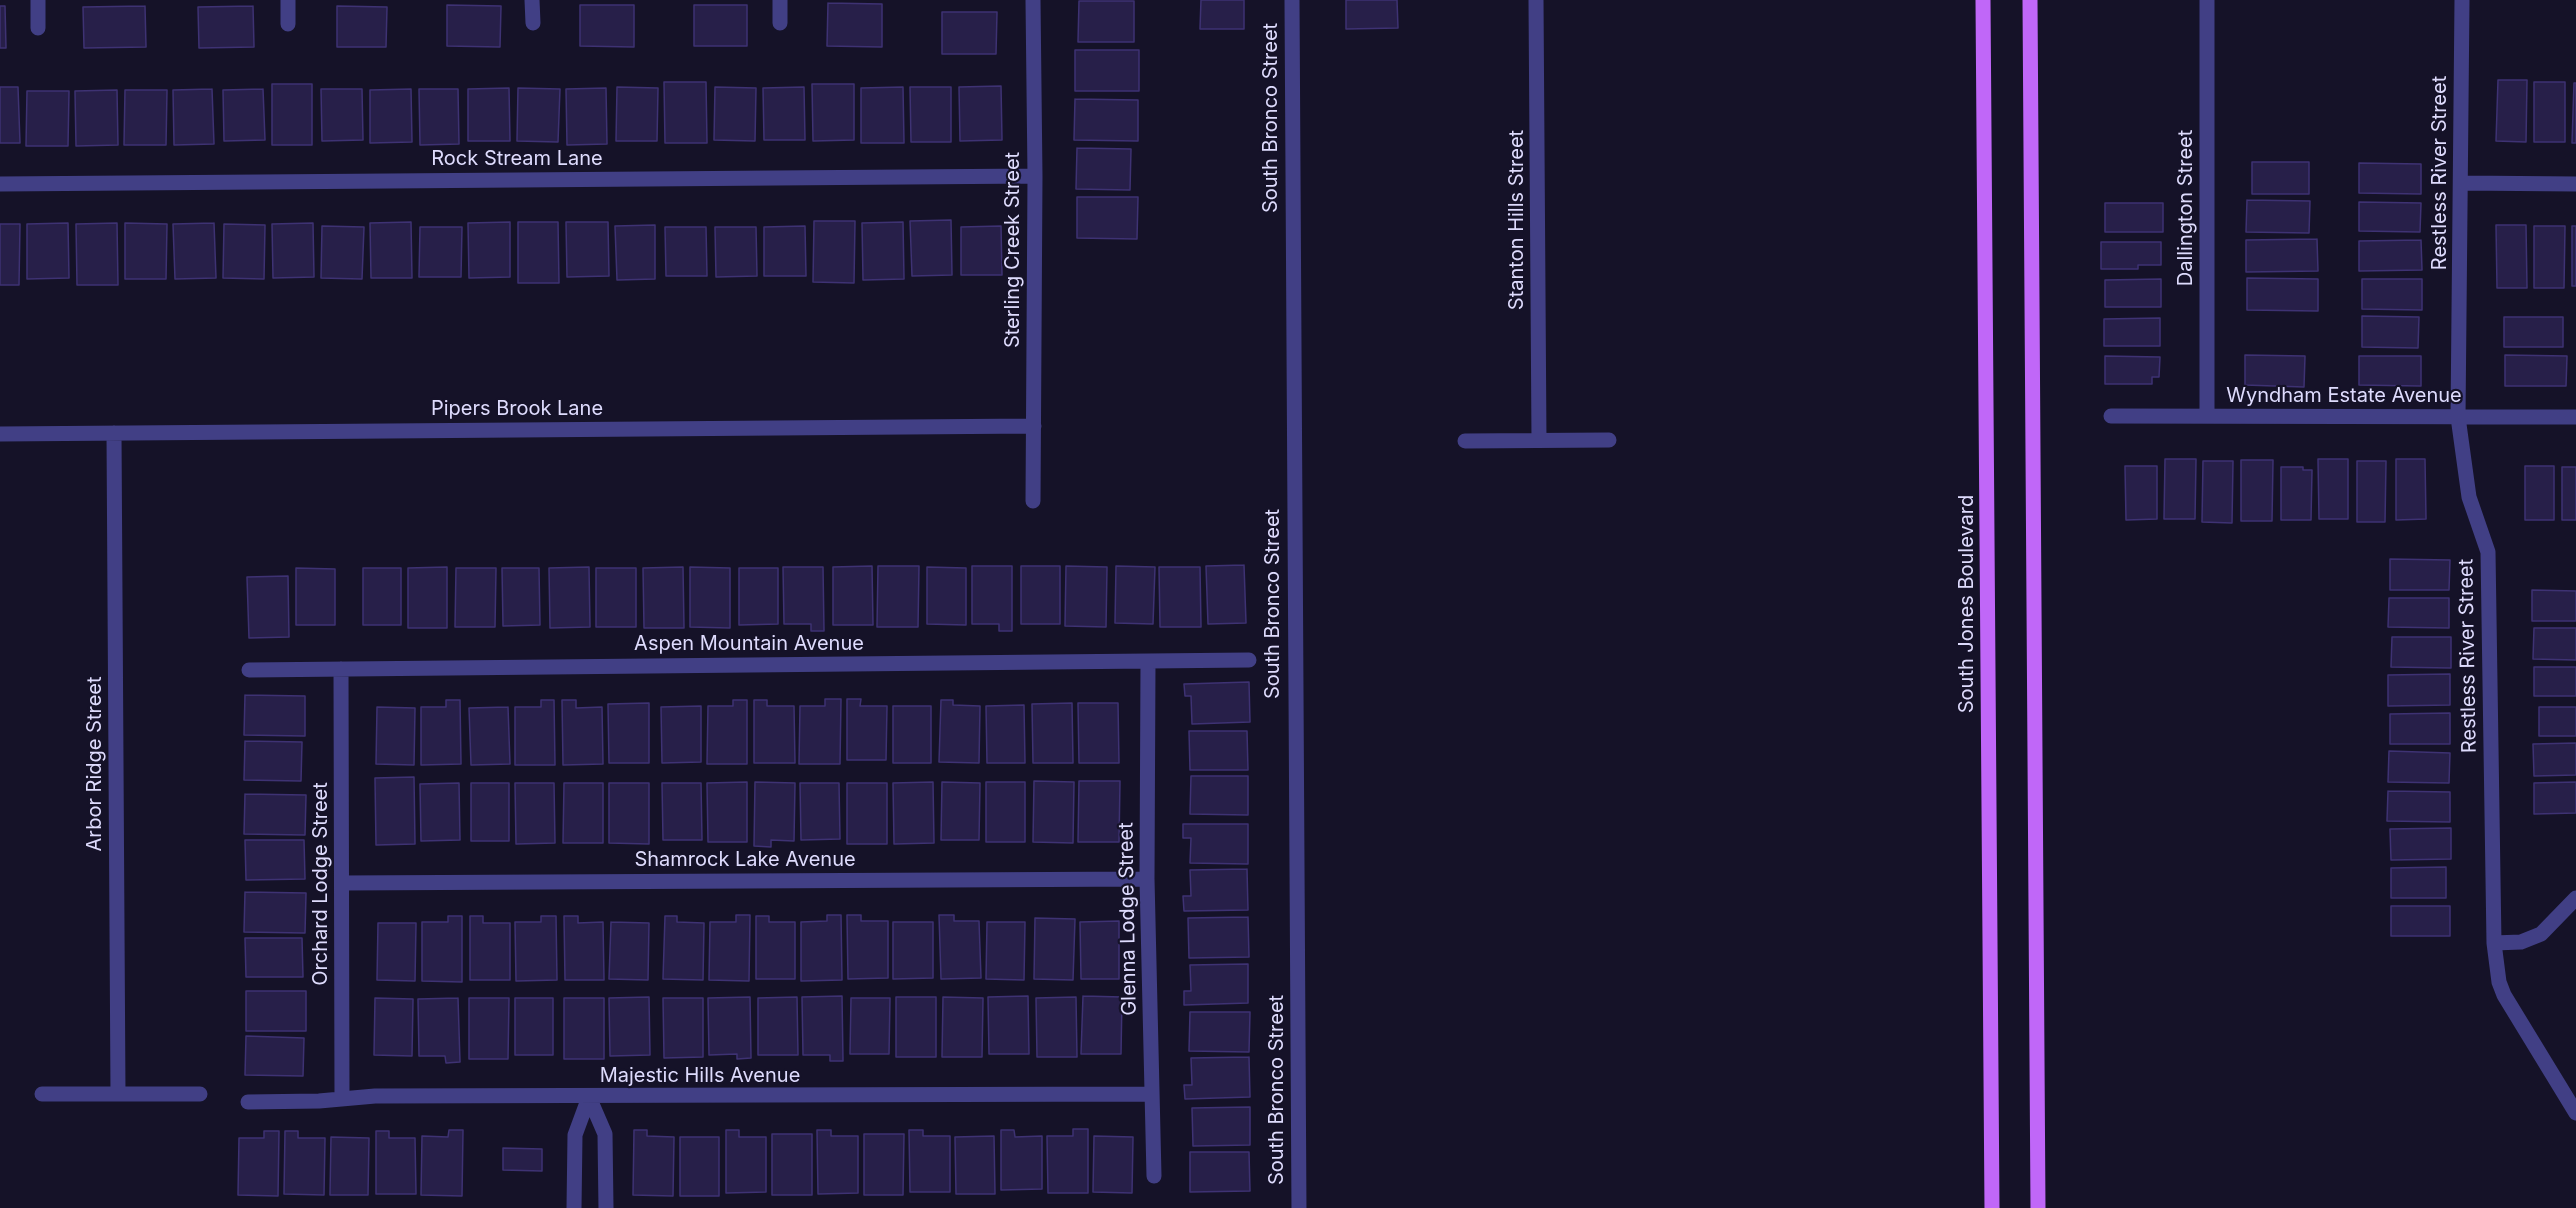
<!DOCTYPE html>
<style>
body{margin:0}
canvas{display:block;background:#151228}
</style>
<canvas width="2576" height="1208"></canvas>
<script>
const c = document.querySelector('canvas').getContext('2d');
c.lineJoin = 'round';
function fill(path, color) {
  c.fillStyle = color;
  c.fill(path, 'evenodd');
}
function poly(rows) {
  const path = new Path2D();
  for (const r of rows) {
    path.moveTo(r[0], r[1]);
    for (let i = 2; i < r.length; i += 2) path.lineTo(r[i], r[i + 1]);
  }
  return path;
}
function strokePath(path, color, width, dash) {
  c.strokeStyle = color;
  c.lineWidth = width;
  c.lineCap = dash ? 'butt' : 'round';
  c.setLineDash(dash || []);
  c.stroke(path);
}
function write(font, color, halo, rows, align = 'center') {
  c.font = font + ' Inter,sans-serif';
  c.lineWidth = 4.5;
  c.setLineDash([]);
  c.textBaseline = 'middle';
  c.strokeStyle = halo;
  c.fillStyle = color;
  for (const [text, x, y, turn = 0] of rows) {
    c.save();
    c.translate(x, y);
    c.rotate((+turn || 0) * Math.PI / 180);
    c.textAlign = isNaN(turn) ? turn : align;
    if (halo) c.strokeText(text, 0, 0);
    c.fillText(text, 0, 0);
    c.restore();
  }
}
const building = poly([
 [1201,0,1244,0,1244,29,1200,29,1201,0],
 [1346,0,1397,0,1398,28,1346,29,1346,0],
 [1079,1,1134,1,1134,42,1078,42,1079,1],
 [828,3,882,4,882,47,827,46,828,3],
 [447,5,501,6,500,47,447,46,447,5],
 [580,5,634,5,634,47,580,46,580,5],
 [694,5,747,5,747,46,694,46,694,5],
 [0,6,5,6,6,48,0,48,0,6],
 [145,6,146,47,84,48,83,7,145,6],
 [253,6,254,47,199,48,198,7,253,6],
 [337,6,387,7,386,47,337,47,337,6],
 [942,12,997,12,996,54,942,54,942,12],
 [1075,50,1139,50,1139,91,1075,91,1075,50],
 [2498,80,2527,80,2526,142,2496,141,2498,80],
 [664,82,706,82,707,143,665,143,664,82],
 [2534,82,2565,82,2565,142,2534,142,2534,82],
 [2574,83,2576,83,2576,143,2572,143,2574,83],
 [272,84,312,84,312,145,272,145,272,84],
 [812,84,854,84,854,140,813,141,812,84],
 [1001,86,1002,140,960,141,959,87,1001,86],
 [0,87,18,87,20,143,0,143,0,87],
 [617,87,658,88,657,141,616,141,617,87],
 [715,87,756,88,755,141,714,140,715,87],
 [804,87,805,140,764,140,763,88,804,87],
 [903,87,904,143,861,143,861,88,903,87],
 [910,87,951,87,951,142,911,142,910,87],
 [509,88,510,141,468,141,468,89,509,88],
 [518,88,560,89,558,142,517,141,518,88],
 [606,88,607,144,567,145,566,89,606,88],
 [212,89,214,144,174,145,173,90,212,89],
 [263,89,265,140,224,141,223,90,263,89],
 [321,89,362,89,363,140,322,141,321,89],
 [411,89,412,142,370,143,370,90,411,89],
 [419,89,458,89,459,144,420,145,419,89],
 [117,90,118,145,76,146,75,91,117,90],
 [125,90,167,90,166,145,124,145,125,90],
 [27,91,69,91,68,146,26,146,27,91],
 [1075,99,1138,100,1138,141,1074,140,1075,99],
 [1077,148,1131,149,1130,190,1076,189,1077,148],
 [2252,162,2309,162,2309,194,2252,194,2252,162],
 [2359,163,2421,164,2421,194,2359,193,2359,163],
 [1077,197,1138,197,1137,239,1077,238,1077,197],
 [2247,200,2310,201,2309,233,2246,232,2247,200],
 [2359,202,2421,203,2420,232,2359,231,2359,202],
 [2105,203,2163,203,2163,232,2105,232,2105,203],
 [951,220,952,275,912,276,910,221,951,220],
 [814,221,855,221,854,283,813,282,814,221],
 [411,222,412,278,371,278,370,223,411,222],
 [510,222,510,277,469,278,468,223,510,222],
 [518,222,558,222,559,283,518,283,518,222],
 [566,222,608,222,609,276,567,277,566,222],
 [903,222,904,279,863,280,862,223,903,222],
 [68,223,69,278,27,279,27,224,68,223],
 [117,223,118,285,77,285,76,224,117,223],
 [125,223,167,224,166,279,125,279,125,223],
 [214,223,216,278,175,279,173,224,214,223],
 [313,223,314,277,273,278,272,224,313,223],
 [0,224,20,224,19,285,0,285,0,224],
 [224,224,265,225,264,279,223,278,224,224],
 [655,225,655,279,617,280,615,226,655,225],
 [2496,225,2526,225,2527,288,2497,288,2496,225],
 [322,226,364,227,362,279,321,278,322,226],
 [805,226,806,276,764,276,764,227,805,226],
 [1001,226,1002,275,961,275,961,227,1001,226],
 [2534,226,2565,226,2564,288,2534,288,2534,226],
 [2572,226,2576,226,2576,286,2572,286,2572,226],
 [420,227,462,227,461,277,419,277,420,227],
 [665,227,706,227,707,276,666,276,665,227],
 [715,227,756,227,757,276,716,277,715,227],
 [2317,239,2318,271,2246,272,2246,240,2317,239],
 [2421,240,2422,270,2359,271,2359,241,2421,240],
 [2101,242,2161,242,2161,265,2138,265,2138,269,2101,269,2101,242],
 [2247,278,2318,279,2318,311,2247,310,2247,278],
 [2161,279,2161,307,2105,307,2105,280,2161,279],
 [2362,279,2422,279,2422,310,2362,309,2362,279],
 [2362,316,2419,317,2418,348,2362,347,2362,316],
 [2504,317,2563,317,2563,347,2504,347,2504,317],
 [2160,318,2160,346,2104,346,2104,319,2160,318],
 [2245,355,2305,356,2304,387,2245,385,2245,355],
 [2505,355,2567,356,2566,386,2505,386,2505,355],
 [2105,356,2160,357,2159,377,2152,377,2152,384,2105,384,2105,356],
 [2359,356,2421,356,2421,386,2359,385,2359,356],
 [2165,459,2196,459,2195,519,2164,519,2165,459],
 [2318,459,2348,459,2348,519,2319,519,2318,459],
 [2396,459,2425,459,2426,519,2396,520,2396,459],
 [2241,460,2273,460,2272,521,2241,521,2241,460],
 [2203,461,2233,461,2232,523,2202,522,2203,461],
 [2357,461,2386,461,2385,522,2357,522,2357,461],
 [2125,466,2157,466,2157,519,2126,520,2125,466],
 [2525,466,2554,466,2554,520,2525,520,2525,466],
 [2281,467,2303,467,2303,470,2312,470,2311,520,2281,520,2281,467],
 [2562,467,2576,467,2576,520,2562,520,2562,467],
 [2390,559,2450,560,2449,590,2390,590,2390,559],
 [1244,565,1246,623,1208,624,1206,566,1244,565],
 [872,566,873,625,833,625,833,567,872,566],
 [878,566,919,566,918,627,877,627,878,566],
 [972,566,1012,566,1012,631,999,631,999,624,972,624,972,566],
 [1021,566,1060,566,1060,624,1021,624,1021,566],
 [1066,566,1107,567,1106,627,1065,626,1066,566],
 [1116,566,1155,567,1153,624,1115,623,1116,566],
 [447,567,447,628,408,628,408,568,447,567],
 [589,567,590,627,550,628,549,568,589,567],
 [683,567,684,628,644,628,643,568,683,567],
 [690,567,730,568,730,628,690,627,690,567],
 [783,567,823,567,824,631,811,631,811,624,784,624,783,567],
 [927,567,966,568,966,625,927,624,927,567],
 [1159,567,1200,567,1201,627,1160,627,1159,567],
 [296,568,335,569,335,625,296,625,296,568],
 [363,568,401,568,401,625,363,625,363,568],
 [456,568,496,568,495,627,455,627,456,568],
 [502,568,539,568,540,625,503,626,502,568],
 [596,568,636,568,636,627,596,627,596,568],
 [739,568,778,568,778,624,739,625,739,568],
 [288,576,289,637,249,638,247,577,288,576],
 [2532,590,2576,591,2576,621,2532,621,2532,590],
 [2389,598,2449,598,2449,628,2388,627,2389,598],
 [2534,628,2576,628,2576,660,2533,659,2534,628],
 [2392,637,2451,637,2451,668,2391,667,2392,637],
 [2534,667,2576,667,2576,696,2534,696,2534,667],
 [2450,674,2450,705,2388,706,2388,675,2450,674],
 [1249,682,1250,722,1192,724,1191,696,1185,696,1184,684,1249,682],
 [245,695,305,696,305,736,244,735,245,695],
 [825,699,841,699,840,764,799,764,800,706,825,706,825,699],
 [847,699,861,699,860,706,887,706,886,760,847,760,847,699],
 [446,700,460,700,461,764,421,765,421,707,446,707,446,700],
 [541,700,554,700,555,765,515,765,515,707,541,707,541,700],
 [562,700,576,700,576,708,602,707,603,764,563,765,562,700],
 [733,700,747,700,747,764,707,764,708,706,733,706,733,700],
 [754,700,767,700,767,706,794,706,795,763,754,763,754,700],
 [941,700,953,700,953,705,980,706,979,763,939,762,941,700],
 [649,703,649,763,609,763,608,704,649,703],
 [1072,703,1073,763,1033,763,1032,704,1072,703],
 [1078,703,1118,703,1119,763,1079,763,1078,703],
 [1024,705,1025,763,987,763,986,706,1024,705],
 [701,706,701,762,662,763,661,707,701,706],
 [893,706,931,706,931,763,893,763,893,706],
 [377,707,415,708,414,765,376,764,377,707],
 [508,707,510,764,471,765,469,708,508,707],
 [2539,707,2576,707,2576,736,2539,736,2539,707],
 [2450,713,2450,744,2390,744,2390,714,2450,713],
 [1189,731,1247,731,1248,770,1190,770,1189,731],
 [245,741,302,742,301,781,244,780,245,741],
 [2576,743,2576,775,2534,776,2533,744,2576,743],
 [2389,751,2450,753,2449,783,2388,782,2389,751],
 [1191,776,1248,776,1248,815,1190,814,1191,776],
 [414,777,415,844,376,845,375,778,414,777],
 [1034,781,1074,782,1073,843,1033,842,1034,781],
 [1079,781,1120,781,1119,842,1078,842,1079,781],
 [747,782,747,842,708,842,707,783,747,782],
 [755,782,795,783,794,841,771,840,771,847,754,846,755,782],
 [933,782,934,843,894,844,893,783,933,782],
 [942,782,980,783,979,840,941,840,942,782],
 [986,782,1025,782,1025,842,986,842,986,782],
 [2576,782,2576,813,2534,814,2534,783,2576,782],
 [459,783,460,840,421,841,420,784,459,783],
 [471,783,509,783,509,841,471,841,471,783],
 [515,783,554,783,555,843,516,844,515,783],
 [564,783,603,783,603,843,563,843,564,783],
 [609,783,649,783,649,844,609,843,609,783],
 [662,783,701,783,702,840,663,840,662,783],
 [800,783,839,783,840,839,801,840,800,783],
 [847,783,887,783,887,844,847,844,847,783],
 [2388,791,2450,792,2450,822,2387,821,2388,791],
 [245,794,306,795,305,835,244,834,245,794],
 [1183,824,1248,824,1248,864,1190,863,1191,838,1183,838,1183,824],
 [2451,828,2451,859,2391,860,2390,829,2451,828],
 [245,840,304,840,305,879,246,880,245,840],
 [2446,867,2446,898,2391,898,2391,868,2446,867],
 [1247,869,1248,910,1184,911,1183,896,1191,896,1190,870,1247,869],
 [245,892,306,893,305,933,244,932,245,892],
 [2391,906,2450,906,2450,936,2391,936,2391,906],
 [736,915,750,915,749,981,709,980,710,922,736,922,736,915],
 [827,915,841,915,842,980,801,981,801,922,827,921,827,915],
 [847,915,861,915,861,921,888,921,888,978,848,979,847,915],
 [939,915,954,915,954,921,979,921,981,978,941,979,939,915],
 [448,916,462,916,462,982,422,981,422,922,448,922,448,916],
 [470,916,483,916,483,923,510,923,510,980,470,980,470,916],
 [541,916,556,916,557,980,516,981,515,922,541,922,541,916],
 [564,916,578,916,578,923,603,922,604,980,565,980,564,916],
 [665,916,677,916,677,922,704,923,703,980,663,979,665,916],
 [756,916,769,916,769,922,795,922,795,979,756,979,756,916],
 [1248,917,1249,957,1189,958,1188,918,1248,917],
 [1035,918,1075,919,1073,980,1034,979,1035,918],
 [1119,921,1119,979,1081,979,1080,922,1119,921],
 [611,922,649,923,648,980,609,979,611,922],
 [893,922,933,922,933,978,893,979,893,922],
 [987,922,1025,922,1024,980,986,979,987,922],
 [378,923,416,923,415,981,377,980,378,923],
 [245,938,302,938,303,977,246,977,245,938],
 [1248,964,1248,1003,1184,1005,1184,991,1191,991,1190,965,1248,964],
 [246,991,306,991,306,1031,246,1031,246,991],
 [842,996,843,1061,830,1061,830,1055,803,1055,802,997,842,996],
 [1028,996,1029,1054,989,1054,988,997,1028,996],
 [1083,996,1122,997,1121,1054,1081,1054,1083,996],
 [649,997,650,1055,610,1056,609,998,649,997],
 [750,997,751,1058,737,1059,737,1054,709,1055,708,998,750,997],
 [797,997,798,1055,758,1055,758,998,797,997],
 [896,997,936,997,936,1057,896,1057,896,997],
 [943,997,983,998,982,1057,942,1057,943,997],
 [1076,997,1077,1057,1037,1057,1036,998,1076,997],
 [375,998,413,999,412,1056,374,1055,375,998],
 [458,998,460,1062,446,1063,445,1056,419,1056,418,999,458,998],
 [469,998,509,998,508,1059,469,1059,469,998],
 [515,998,553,998,553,1055,515,1055,515,998],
 [564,998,604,998,604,1059,564,1059,564,998],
 [663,998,703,998,703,1057,664,1058,663,998],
 [851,998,890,998,889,1054,850,1054,851,998],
 [1190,1012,1250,1012,1249,1052,1189,1051,1190,1012],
 [246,1036,304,1038,303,1076,245,1075,246,1036],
 [1249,1057,1250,1097,1185,1099,1184,1085,1192,1085,1191,1058,1249,1057],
 [1250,1107,1250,1145,1193,1146,1192,1108,1250,1107],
 [1073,1129,1088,1129,1088,1193,1048,1193,1047,1136,1073,1136,1073,1129],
 [449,1130,463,1130,462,1196,421,1195,422,1136,448,1137,449,1130],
 [634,1130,647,1130,647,1136,674,1137,673,1196,633,1195,634,1130],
 [726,1130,739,1130,739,1137,766,1137,766,1192,726,1193,726,1130],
 [817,1130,831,1130,831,1136,858,1136,858,1193,818,1194,817,1130],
 [909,1130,923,1130,923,1136,950,1136,950,1192,910,1192,909,1130],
 [1001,1130,1014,1130,1015,1137,1042,1136,1042,1189,1001,1190,1001,1130],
 [264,1131,279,1131,278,1196,238,1195,239,1138,264,1138,264,1131],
 [285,1131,298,1131,298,1138,325,1138,324,1195,284,1194,285,1131],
 [376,1131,389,1131,389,1138,415,1138,416,1194,376,1194,376,1131],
 [772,1134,812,1134,812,1195,772,1195,772,1134],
 [864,1134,904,1134,903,1195,864,1195,864,1134],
 [994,1136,995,1194,956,1194,955,1137,994,1136],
 [1094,1136,1133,1137,1132,1193,1093,1192,1094,1136],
 [331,1137,369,1138,368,1195,330,1195,331,1137],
 [680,1137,719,1137,719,1196,680,1196,680,1137],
 [503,1148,542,1149,542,1171,503,1170,503,1148],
 [1190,1152,1249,1152,1250,1191,1190,1192,1190,1152]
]);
const minor = poly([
 [38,0,38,28],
 [288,0,288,24],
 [532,0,533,23],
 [780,0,780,23],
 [1292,0,1299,1208],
 [1536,0,1539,440],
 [2207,0,2207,416],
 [2462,0,2458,417,2469,497,2488,552,2494,943,2499,982,2504,995,2576,1113],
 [2462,183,2576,184],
 [0,184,1035,176],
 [2111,416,2576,417],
 [114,433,118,1094],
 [0,434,1034,426],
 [1465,441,1609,440],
 [1033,501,1035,176,1033,0],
 [1148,662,1147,879,1154,1176],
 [341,669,342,1099],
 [249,670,1249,660],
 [342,883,1147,879],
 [2494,943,2521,942,2541,934,2576,898],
 [42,1094,200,1094],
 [589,1097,605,1134,606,1208],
 [248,1102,319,1101,375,1096,1152,1094],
 [574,1208,575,1135,589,1097]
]);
const primary = poly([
 [1983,0,1992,1208],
 [2030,0,2038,1208]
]);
const streetNames = [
 ["South Bronco Street",1271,118,-90],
 ["Rock Stream Lane",517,159],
 ["Restless River Street",2440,173,-90],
 ["Dallington Street",2186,208,-90],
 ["Stanton Hills Street",1517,220,-90],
 ["Sterling Creek Street",1013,250,-90],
 ["Wyndham Estate Avenue",2344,396],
 ["Pipers Brook Lane",517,409],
 ["South Bronco Street",1273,604,-90],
 ["South Jones Boulevard",1967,604,-90],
 ["Aspen Mountain Avenue",749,644],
 ["Restless River Street",2468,656,-91],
 ["Arbor Ridge Street",95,764,-90],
 ["Shamrock Lake Avenue",745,860],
 ["Orchard Lodge Street",321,884,-90],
 ["Glenna Lodge Street",1128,919,-91],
 ["Majestic Hills Avenue",700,1076],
 ["South Bronco Street",1277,1090,-90]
];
fill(building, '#271f49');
strokePath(building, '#3e3273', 1.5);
strokePath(minor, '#413f85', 15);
strokePath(primary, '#c067f8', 15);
write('20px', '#dedbfd', '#151228', streetNames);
</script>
